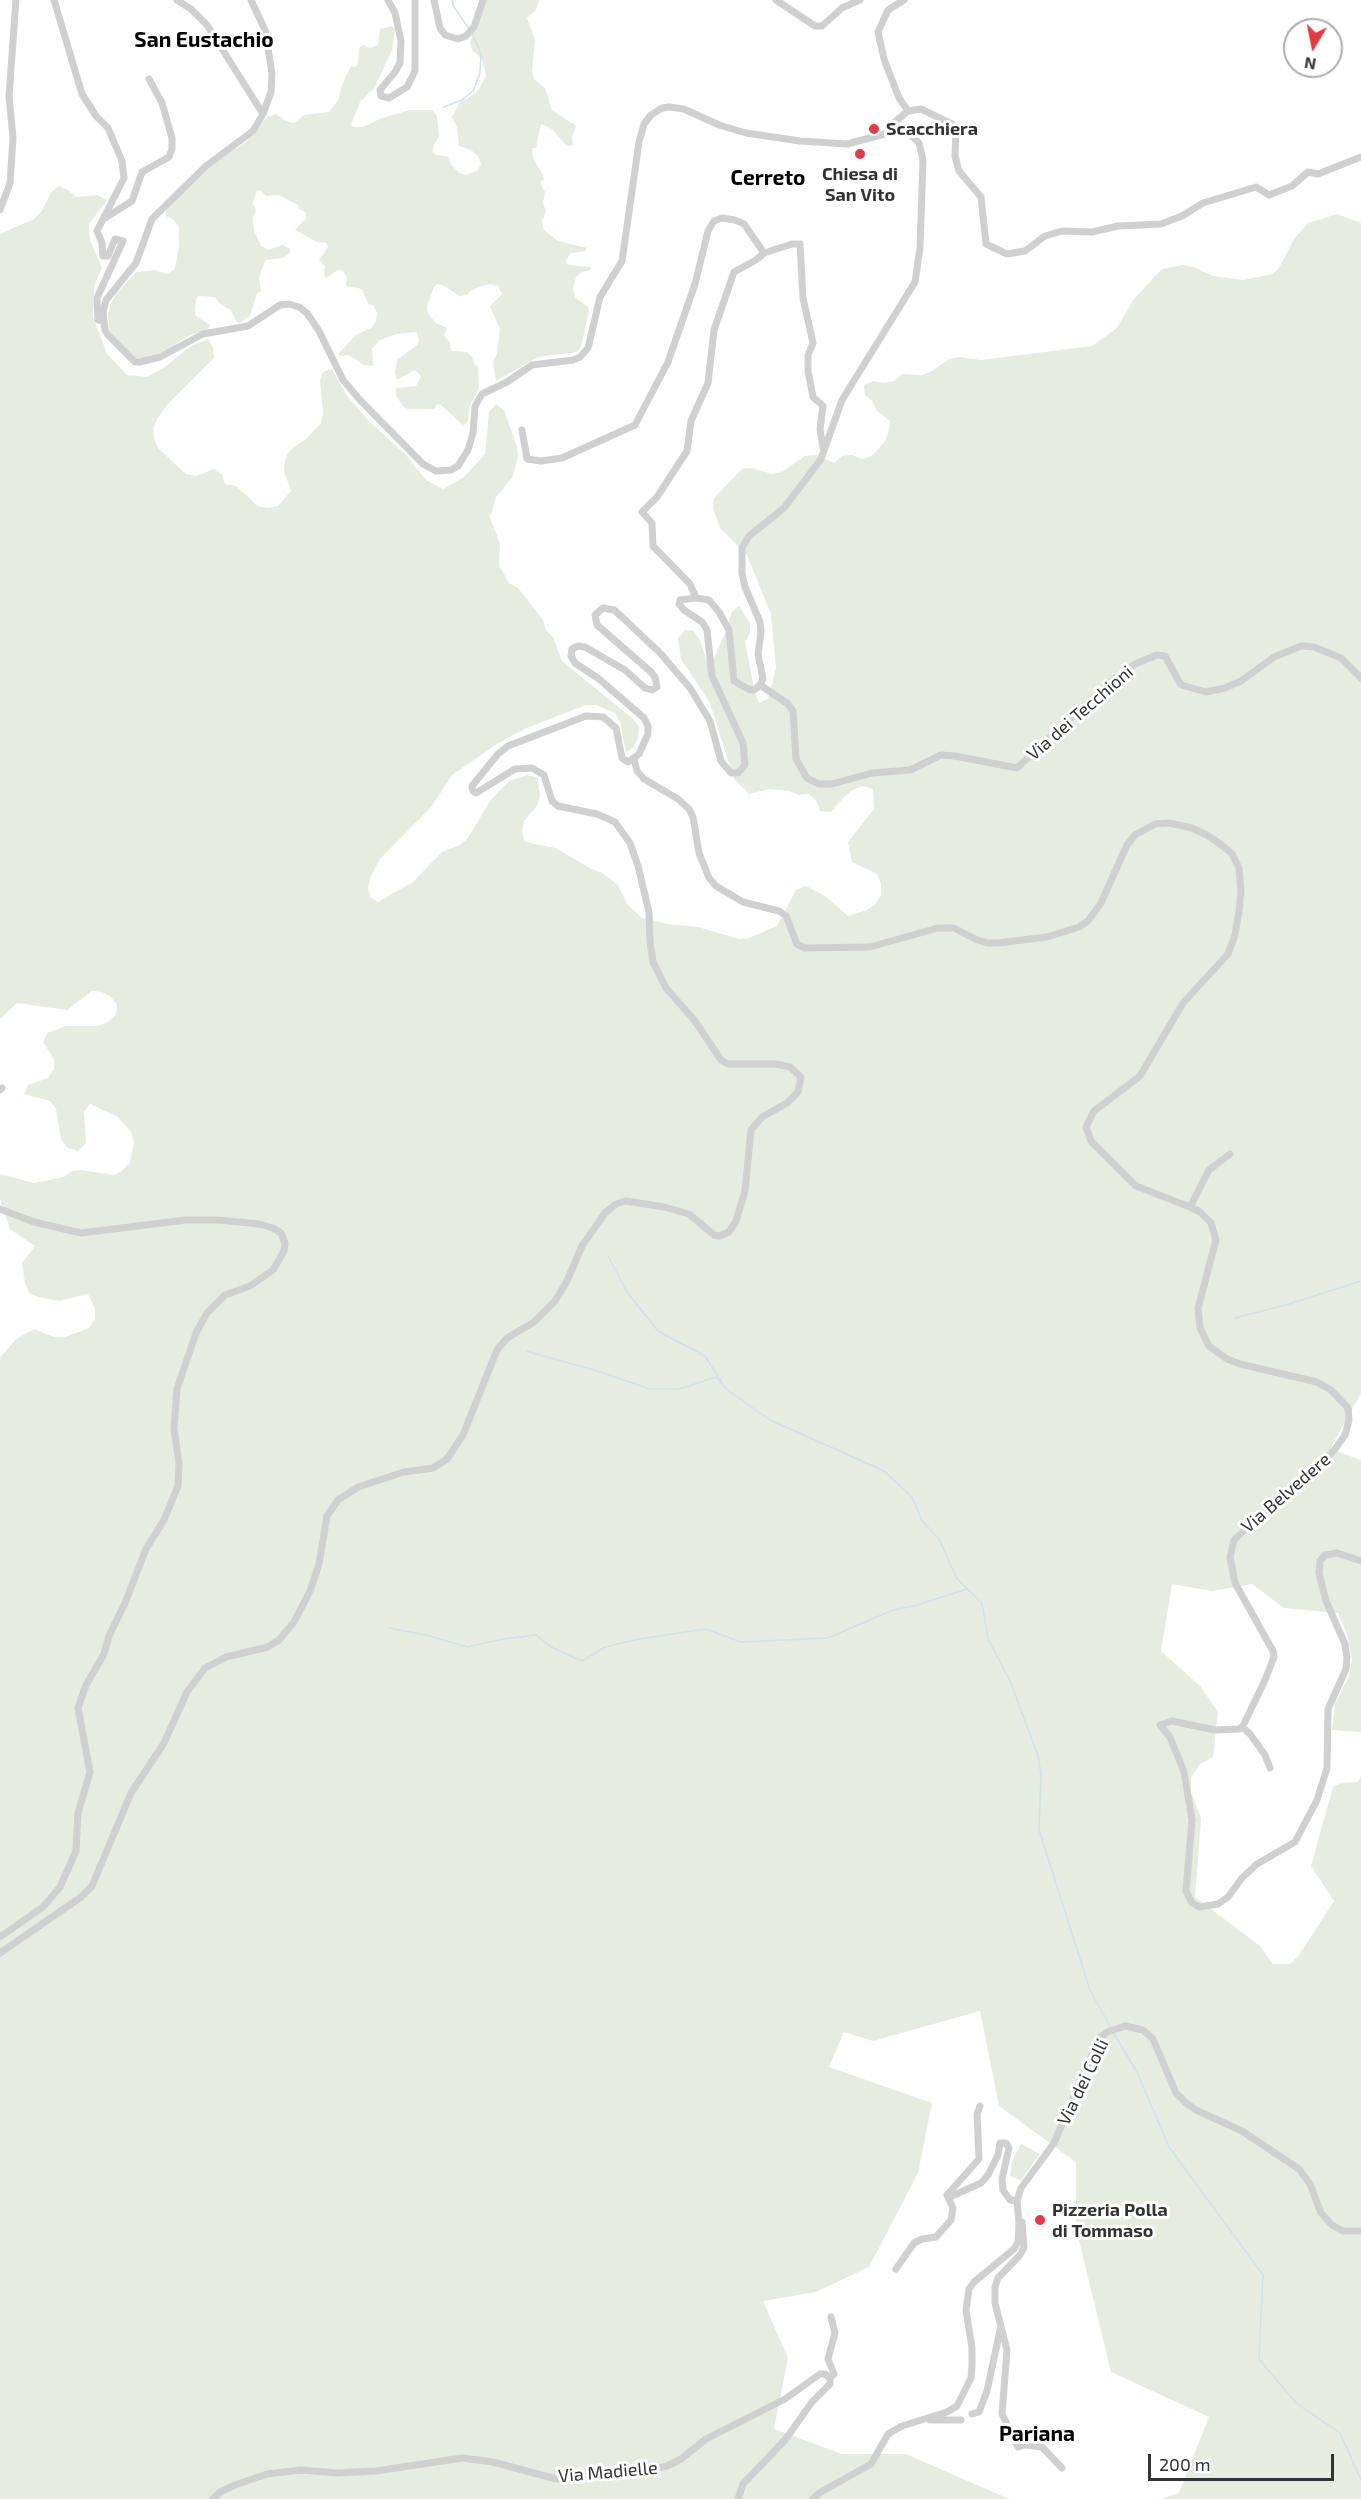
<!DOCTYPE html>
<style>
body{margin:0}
#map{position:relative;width:1361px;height:2499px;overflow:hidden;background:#fff;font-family:"Exo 2",sans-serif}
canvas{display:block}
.north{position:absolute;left:1283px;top:18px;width:60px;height:60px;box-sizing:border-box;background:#fff;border:2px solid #adadad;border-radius:50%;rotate:190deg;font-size:16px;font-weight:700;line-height:24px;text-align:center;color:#333}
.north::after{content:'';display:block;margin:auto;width:21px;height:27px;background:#e63946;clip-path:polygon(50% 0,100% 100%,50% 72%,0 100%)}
.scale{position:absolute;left:1148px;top:2454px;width:186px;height:27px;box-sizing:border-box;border:3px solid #333;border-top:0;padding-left:8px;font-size:18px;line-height:21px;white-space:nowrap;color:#333;-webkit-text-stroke:4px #fff;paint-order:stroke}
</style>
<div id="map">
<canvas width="1361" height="2499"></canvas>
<div class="north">N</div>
<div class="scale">200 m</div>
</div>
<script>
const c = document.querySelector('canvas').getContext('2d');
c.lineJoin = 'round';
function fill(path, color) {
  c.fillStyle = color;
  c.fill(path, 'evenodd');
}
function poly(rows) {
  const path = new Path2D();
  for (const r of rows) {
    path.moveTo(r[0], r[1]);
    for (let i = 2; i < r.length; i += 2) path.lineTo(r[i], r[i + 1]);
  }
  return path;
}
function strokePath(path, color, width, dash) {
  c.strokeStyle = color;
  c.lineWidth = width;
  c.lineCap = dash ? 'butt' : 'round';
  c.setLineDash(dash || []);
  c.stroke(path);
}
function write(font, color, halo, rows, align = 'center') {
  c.font = font + ' "Exo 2",sans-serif';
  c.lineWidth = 6;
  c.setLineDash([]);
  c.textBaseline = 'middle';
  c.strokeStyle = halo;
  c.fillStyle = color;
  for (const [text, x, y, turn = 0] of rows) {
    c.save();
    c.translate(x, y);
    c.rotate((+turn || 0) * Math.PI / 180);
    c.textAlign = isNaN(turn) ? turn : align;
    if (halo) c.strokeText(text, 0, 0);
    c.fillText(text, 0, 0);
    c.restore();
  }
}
const green = poly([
 [486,0,539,0,536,10,527,18,535,40,532,71,534,79,545,88,552,110,576,126,572,137,573,145,569,146,566,145,552,129,541,124,536,148,532,148,533,158,543,175,544,179,540,182,545,192,543,203,546,211,542,222,544,230,558,241,587,248,585,251,571,253,566,260,566,264,570,265,591,267,591,270,582,272,576,277,573,289,575,297,588,307,589,311,581,347,577,352,538,357,496,381,493,362,497,354,500,329,490,306,502,294,498,286,490,284,482,286,470,291,467,295,459,296,445,286,437,284,434,287,427,306,428,314,436,323,447,328,444,335,450,343,451,351,467,352,472,357,475,365,478,366,479,389,471,403,467,423,463,425,441,405,437,404,434,409,408,409,404,407,396,396,396,388,416,386,421,376,415,370,397,380,395,372,397,360,417,345,419,341,417,332,396,334,380,340,372,349,373,366,364,365,349,355,341,356,338,354,356,335,371,328,376,321,377,313,373,305,368,304,362,289,346,286,347,278,343,271,338,270,326,278,324,274,325,266,319,260,328,247,326,243,317,242,295,230,306,218,306,213,299,209,298,205,279,195,266,196,260,190,256,192,253,203,256,211,253,218,254,231,261,246,268,250,283,245,290,249,290,253,283,258,266,260,264,263,259,278,261,291,257,293,250,316,239,323,236,321,231,310,220,304,215,297,198,296,196,299,195,315,210,325,208,329,188,336,167,350,144,358,136,358,114,338,109,328,108,316,110,304,116,294,136,272,155,270,167,274,175,269,179,245,179,228,174,220,166,216,166,208,212,164,246,142,267,117,276,114,286,121,294,123,304,115,329,112,339,99,341,87,351,66,355,67,358,64,359,48,363,45,370,48,378,45,380,29,392,26,395,29,392,50,375,87,360,102,351,125,354,127,363,127,382,118,410,110,432,110,437,116,439,137,434,144,433,152,436,155,448,157,451,164,459,173,466,175,477,171,481,164,478,156,471,150,459,146,457,127,452,117,459,103,477,92,486,76,482,59,472,50,470,43],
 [59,186,68,190,76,197,97,195,107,200,89,224,90,240,102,268,94,286,93,317,107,354,127,375,147,377,165,367,189,347,208,339,213,348,214,358,169,403,157,419,153,429,154,439,159,449,186,474,196,476,214,469,222,475,225,484,236,486,258,506,268,508,278,506,291,491,284,471,285,460,289,451,306,439,321,423,323,413,320,381,323,372,332,369,347,396,368,420,407,456,426,480,443,489,464,477,485,454,489,412,496,404,504,410,517,447,518,457,512,478,496,497,490,517,500,544,499,565,509,583,518,588,543,620,546,630,553,637,562,661,633,719,639,727,638,738,634,747,626,753,620,722,615,713,596,705,586,705,524,729,497,744,452,775,432,806,380,859,371,876,368,887,370,897,378,902,413,882,442,852,460,845,468,838,490,801,509,781,528,775,538,778,540,796,537,806,524,821,522,832,525,842,556,848,591,869,601,872,618,885,627,904,642,918,667,924,698,927,739,939,749,938,777,926,796,890,806,886,824,895,848,916,867,910,875,904,881,895,881,884,877,874,852,862,848,842,874,809,873,789,863,786,853,790,845,796,831,812,820,811,817,801,809,794,799,795,789,791,769,789,749,794,734,779,710,703,681,659,678,638,685,630,694,631,700,640,709,669,724,636,732,612,739,606,750,623,750,633,745,642,755,693,759,703,768,699,776,668,771,614,747,555,720,528,713,508,714,498,742,469,752,468,772,474,782,472,805,456,816,455,834,463,842,456,852,455,862,459,872,456,885,441,889,431,890,421,877,411,873,402,865,395,864,385,874,381,884,383,894,381,902,374,922,375,932,371,949,359,959,357,981,360,1092,346,1117,328,1133,300,1162,269,1183,265,1194,267,1213,276,1243,280,1273,274,1280,266,1294,239,1308,223,1337,214,1361,223,1361,1393,1330,1449,1361,1460,1361,1732,1332,1730,1335,1704,1349,1676,1352,1659,1347,1634,1338,1613,1284,1608,1252,1584,1212,1591,1172,1584,1161,1651,1200,1686,1218,1712,1213,1757,1200,1764,1191,1778,1191,1792,1201,1819,1195,1897,1260,1946,1273,1964,1290,1964,1299,1955,1334,1901,1311,1866,1333,1787,1341,1783,1358,1782,1361,1776,1361,2499,1161,2499,1179,2493,1209,2417,1111,2372,1076,2228,1076,2162,999,2106,980,2011,873,2041,844,2032,829,2067,932,2103,918,2173,869,2267,816,2292,763,2301,788,2358,774,2429,842,2454,906,2454,1009,2499,0,2499,0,1358,16,1339,34,1329,54,1337,65,1337,89,1328,95,1319,95,1309,88,1294,59,1301,39,1297,29,1293,25,1283,22,1263,35,1246,10,1229,0,1199,0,1174,34,1183,64,1177,72,1171,82,1170,114,1175,123,1170,130,1162,134,1142,131,1132,118,1117,90,1104,84,1112,86,1143,78,1151,68,1148,61,1140,56,1109,50,1101,24,1094,28,1085,48,1078,54,1069,54,1059,43,1042,47,1033,66,1026,98,1026,108,1022,116,1015,117,1005,111,997,102,992,92,991,67,1010,17,1003,0,1019,0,234,34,219,42,211,51,192],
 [1021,2144,1040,2154,1021,2180,1010,2176,1012,2161]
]);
const stream = poly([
 [452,0,454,7,469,29],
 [444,107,462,100,473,91,480,73,481,54,472,33],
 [608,1256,627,1292,658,1331,705,1356,726,1389,770,1420,884,1471,912,1497,922,1521,939,1539,957,1579,982,1603,988,1639,1011,1683,1038,1756,1041,1774,1039,1830,1090,1990,1111,2028],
 [1235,1318,1289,1304,1361,1281],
 [526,1351,594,1370,650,1389,680,1389,716,1377,721,1383],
 [389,1628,430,1636,467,1647,503,1639,536,1635,551,1647,582,1661,605,1647,639,1639,706,1629,741,1642,828,1638,893,1610,914,1606,967,1589],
 [1113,2032,1137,2072,1169,2147,1263,2275,1259,2359,1296,2403,1340,2433,1361,2480]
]);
const minor = poly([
 [54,0,82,94,96,116,108,128,122,161,124,178,97,231,102,243,103,256,108,256,115,239,123,241,97,298,98,320,103,321],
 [177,0,191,9,207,25,263,114],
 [251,0,265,30,272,73,271,92,263,114,253,131,206,166,152,219,136,263,106,300,103,312,105,330,108,335,135,362,140,362,160,357,203,334,248,326,280,305,289,304,299,307,307,313,319,331,343,380,360,400,423,464,436,471,451,470,458,466,468,450,473,433,475,406,482,394,507,382,532,365,573,360,580,357,588,348,600,297,622,261,639,142,644,124,651,115,662,108,669,107,684,109,719,125,746,133,800,141,847,144,896,131,908,133,919,143,923,160,920,248,915,282,842,400,821,459,784,508,749,536,742,548,742,573,745,587,760,622,761,631,758,654,763,679,760,685],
 [388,0,395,13,401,41,400,63,395,72,380,90,381,96,389,98,407,87,415,71,415,0],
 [434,0,440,28,445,35,458,39,466,36,474,27,483,0],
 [776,0,815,26,822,26,842,8,860,0],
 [904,0,888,10,878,32,884,59,899,98,908,111],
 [890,133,889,127,908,111,921,109,952,124,956,128,955,156,959,171,981,197,986,244,1007,254,1025,251,1045,236,1062,231,1092,232,1118,226,1161,224,1182,216,1203,203,1256,187,1269,195,1292,186,1308,172,1318,174,1361,157],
 [0,210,10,183,13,138,9,96,16,0],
 [105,218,132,201,142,172,169,157,172,149,172,138,162,103,149,79],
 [522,430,527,459,541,461,562,458,635,425,668,362,695,284,708,231,714,221,722,218,735,220,744,224,764,253,792,244,800,244,803,298,813,343,808,355,808,371,813,397,823,406,820,429,823,448],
 [696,598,690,584,653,546,652,523,642,512,657,497,687,451,691,421,708,383,714,330,734,272,756,260,764,253],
 [760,685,788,704,793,711,796,759,807,778,819,784,832,784,872,773,910,770,941,755,955,756,1017,768,1110,682,1135,664,1157,655,1165,656,1181,685,1206,692,1225,688,1241,681,1274,657,1301,646,1314,647,1341,658,1361,678],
 [634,759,637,771,644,779,678,799,689,809,693,817,699,853,709,878,716,886,743,902,779,911,786,916,797,944,805,948,870,947,938,928,954,928,975,939,987,943,998,943,1047,937,1079,927,1088,921,1101,903,1127,845,1135,835,1155,824,1169,823,1192,828,1207,835,1223,846,1232,854,1239,868,1241,891,1239,911,1235,935,1228,954,1183,1003,1140,1076,1094,1111,1086,1127,1091,1141,1136,1186,1190,1207,1200,1212,1211,1223,1216,1240,1198,1308,1200,1328,1209,1346,1227,1359,1240,1364,1317,1382,1331,1390,1348,1408,1349,1420,1345,1435,1335,1449,1324,1461,1294,1484,1234,1540,1230,1557,1235,1583,1273,1651,1274,1657,1265,1680,1243,1726,1239,1729,1215,1730,1172,1721,1160,1725,1170,1737,1184,1772,1192,1820,1186,1891,1192,1903,1199,1907,1218,1904,1228,1897,1242,1878,1257,1864,1295,1842,1317,1800,1327,1768,1328,1709,1346,1669,1347,1657,1345,1644,1326,1601,1319,1573,1320,1561,1325,1555,1337,1553,1361,1561],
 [0,1090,2,1088],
 [1190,1207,1209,1170,1230,1154],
 [0,1209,34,1222,81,1233,186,1220,218,1220,259,1224,273,1228,281,1233,285,1243,284,1251,273,1270,250,1286,225,1295,207,1313,196,1333,177,1389,174,1428,179,1464,178,1486,164,1520,146,1549,125,1603,109,1636,104,1654,86,1685,78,1708,90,1772,78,1813,76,1851,60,1887,43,1907,0,1937],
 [1242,1727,1250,1734,1265,1755,1270,1768],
 [0,1953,81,1897,92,1886,131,1793,164,1743,187,1692,205,1668,226,1657,268,1647,279,1640,294,1622,310,1591,319,1564,327,1516,338,1500,358,1487,404,1472,433,1468,447,1459,463,1435,497,1350,507,1338,534,1322,555,1301,567,1281,582,1246,605,1213,616,1204,626,1201,664,1207,689,1214,714,1235,720,1236,729,1232,736,1221,745,1191,751,1130,762,1117,787,1103,798,1092,801,1077,790,1067,776,1064,728,1064,721,1060,695,1021,666,988,653,962,650,942,649,912,638,866,630,843,615,822,597,814,558,806,552,801,544,775,532,768,515,769,476,793,473,791,472,786,498,754,508,746,586,716,603,717,616,728,622,758,628,762,639,754,648,734,648,726,644,718,599,679,575,663,571,656,572,649,578,646,585,647,625,670,645,688,652,690,657,687,655,677,651,672,597,625,595,615,603,608,614,610,622,617,661,654,690,688,710,721,721,761,731,773,738,773,745,765,743,743,712,676,707,630,702,622,684,610,679,604,680,600,696,598,709,600,719,612,729,630,734,681,748,689,754,690,760,685],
 [947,2195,952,2196,981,2183,988,2175,998,2155,1000,2143,1006,2143,1009,2148,1002,2179,1003,2190,1010,2200,1017,2201],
 [947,2195,979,2159,977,2114,980,2106],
 [1022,2222,1024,2247,1020,2255,998,2278,995,2287,995,2303,1007,2350,1002,2414,1018,2447,1025,2445,1042,2447,1062,2468],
 [896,2269,914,2243,922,2239,936,2237,951,2220,953,2208,947,2195],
 [830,2378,834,2374,828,2359,835,2333,831,2317],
 [972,2414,979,2412,987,2391,1000,2330],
 [930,2420,961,2420],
 [213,2499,220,2492,235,2485,267,2474,301,2470,337,2473,376,2471,462,2458,493,2462,556,2479,644,2471,667,2466,681,2459,706,2439,785,2399,820,2374,825,2374,830,2378],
 [738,2499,743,2484,785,2440,812,2402,830,2384,830,2378],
 [813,2499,819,2493,871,2464,888,2434,902,2426,947,2412,957,2406,971,2378,972,2366,972,2348,966,2310,969,2289,974,2282,1014,2249,1018,2242,1019,2224,1017,2201,1021,2188,1054,2143,1091,2057,1101,2037,1107,2032,1125,2026,1143,2030,1153,2039,1176,2093,1185,2102,1196,2110,1242,2131,1299,2169,1310,2184,1321,2213,1332,2225,1343,2231,1361,2231]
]);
const markers = [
 [874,129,6,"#e63946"],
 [860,154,6,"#e63946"],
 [1040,2220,6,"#e63946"]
];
const poiNames = [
 ["Scacchiera",886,129],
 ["Chiesa di",860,174,"center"],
 ["San Vito",860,195,"center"],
 ["Pizzeria Polla",1052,2210],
 ["di Tommaso",1052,2231]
];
const streetNames = [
 ["Via dei Tecchioni",1080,713,-41],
 ["Via Belvedere",1286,1493,-41],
 ["Via dei Colli",1083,2082,-64],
 ["Via Madielle",608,2472,-5]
];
const quarterNames = [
 ["San Eustachio",204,40],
 ["Cerreto",768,178],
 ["Pariana",1037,2434]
];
fill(green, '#e6ecdf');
strokePath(stream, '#cfe2ee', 1.5);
strokePath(minor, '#d0d0d0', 7);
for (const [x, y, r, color] of markers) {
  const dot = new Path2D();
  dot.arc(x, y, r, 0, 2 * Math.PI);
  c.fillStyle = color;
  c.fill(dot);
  strokePath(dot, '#fff', 2);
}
write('bold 18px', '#333', '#fff', poiNames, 'left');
write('18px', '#333', '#fff', streetNames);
write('bold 21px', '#000', '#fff', quarterNames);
</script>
